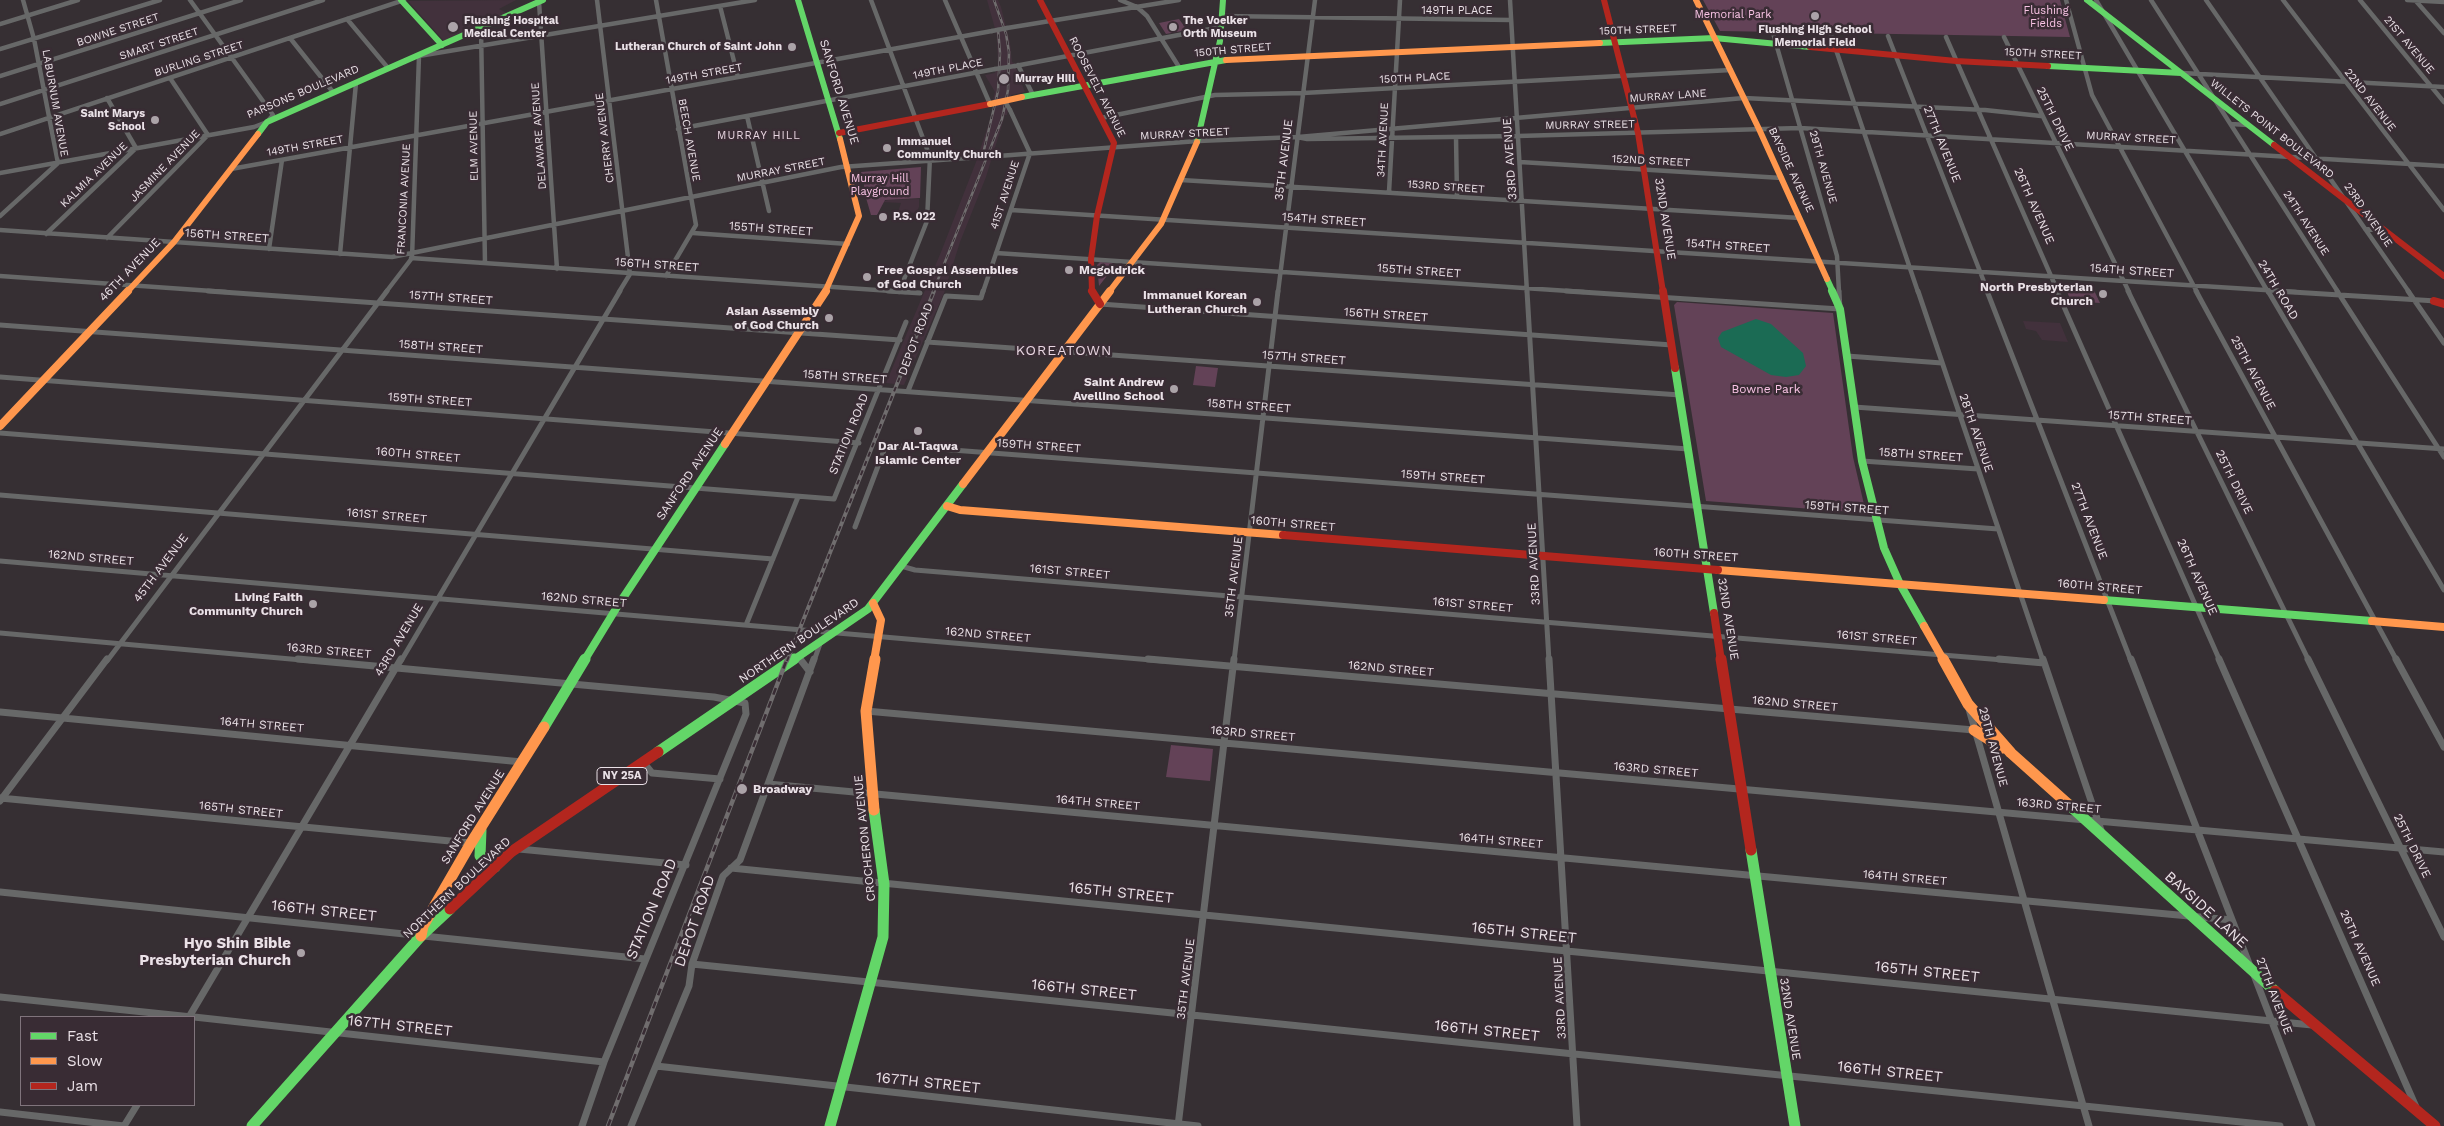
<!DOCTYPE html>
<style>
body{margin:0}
#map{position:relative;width:2444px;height:1126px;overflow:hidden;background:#362f33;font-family:"Work Sans",sans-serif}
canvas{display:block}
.legend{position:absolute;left:20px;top:1016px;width:175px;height:90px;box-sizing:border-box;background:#392c34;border:1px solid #80747c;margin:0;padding:6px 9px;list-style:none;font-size:15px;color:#eae1e7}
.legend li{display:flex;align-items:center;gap:10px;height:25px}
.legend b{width:25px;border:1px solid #80747c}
</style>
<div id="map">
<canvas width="2444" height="1126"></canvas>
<ul class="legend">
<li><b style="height:6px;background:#63d668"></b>Fast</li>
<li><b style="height:6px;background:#ff974d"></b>Slow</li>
<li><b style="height:6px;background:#b3261e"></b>Jam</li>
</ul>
</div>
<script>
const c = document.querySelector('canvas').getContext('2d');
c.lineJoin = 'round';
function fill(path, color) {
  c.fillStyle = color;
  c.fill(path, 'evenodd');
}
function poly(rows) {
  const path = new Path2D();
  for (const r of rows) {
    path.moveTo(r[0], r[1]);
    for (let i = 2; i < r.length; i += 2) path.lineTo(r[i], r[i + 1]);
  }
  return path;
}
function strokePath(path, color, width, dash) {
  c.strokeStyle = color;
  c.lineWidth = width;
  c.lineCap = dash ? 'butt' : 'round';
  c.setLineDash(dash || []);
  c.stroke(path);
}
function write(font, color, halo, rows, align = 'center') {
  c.font = font + ' "Work Sans",sans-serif';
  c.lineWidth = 5;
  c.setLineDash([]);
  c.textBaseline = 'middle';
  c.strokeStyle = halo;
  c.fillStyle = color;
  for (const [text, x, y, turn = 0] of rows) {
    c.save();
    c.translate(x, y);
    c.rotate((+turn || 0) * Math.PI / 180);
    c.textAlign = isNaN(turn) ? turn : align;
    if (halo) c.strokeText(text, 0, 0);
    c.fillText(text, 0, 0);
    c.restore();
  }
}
const built = poly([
 [516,0,499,9,507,13,444,41,408,1],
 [987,0,998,0,1001,7,1010,43,1012,62,1014,63,1025,92,1011,95,1007,115,1005,115,986,177,960,242,944,293,904,385,886,383,941,252,976,162,994,108,991,107,995,92,985,75,995,73,998,64,997,36],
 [919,199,919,207,916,213,903,212,902,215,897,215,901,203,882,202,888,200],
 [2023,321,2060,323,2068,342,2042,340,2036,331,2026,329]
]);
const green = poly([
 [1703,0,2060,0,2070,37,1720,31],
 [1179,19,1187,30,1166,34,1159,23],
 [921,167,920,198,885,200,877,215,871,215,864,191,864,182,861,182,861,172],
 [1100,262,1112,263,1114,267,1099,286,1097,265],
 [2063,283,2091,284,2100,303,2071,301],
 [1677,302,1833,313,1853,457,1866,513,1706,501,1674,305],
 [1196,366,1218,368,1215,387,1193,385],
 [1171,745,1213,749,1210,781,1166,777]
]);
const water = poly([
 [1756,319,1771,324,1803,353,1806,366,1799,375,1786,377,1771,375,1721,347,1718,338,1722,332]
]);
const streetFar2 = poly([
 [597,0,630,274,619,292],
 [656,0,696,225,666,276],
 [871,0,930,157,927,221,899,292],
 [945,0,990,104],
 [1120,0,1137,7,1147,16,1179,67],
 [1510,0,1527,292],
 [2066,0,2092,95,2197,292],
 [2096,0,2268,292],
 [2151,0,2338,292],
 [2206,0,2409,292],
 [2283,0,2444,210],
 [2360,0,2444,102],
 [2407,0,2444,2],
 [2415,0,2444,33],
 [539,2,557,269],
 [720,6,738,77],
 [1222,16,1511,20],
 [347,19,388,68],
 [0,24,78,0],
 [481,28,485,263],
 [1007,28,1179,0],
 [1773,33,1837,256,1839,292],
 [1831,35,1918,292],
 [1888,36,1988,292],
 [1946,37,2058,292],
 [2004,37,2129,292],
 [290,38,333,92],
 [0,49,160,0],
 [1018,65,1033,95],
 [1015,66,1221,27],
 [2182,73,2444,87],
 [0,76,241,0],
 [0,104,323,0],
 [747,116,769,211],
 [1101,118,1215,95,1303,93,1731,70],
 [2231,124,2248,125],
 [678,129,995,69],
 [0,134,404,0],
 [1298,137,1744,98,1985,110,2041,116],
 [1456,137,1457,196],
 [998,156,1198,141,1297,137,1307,139,1518,136,1800,128,2444,166],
 [1520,162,1782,178],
 [231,169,992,31],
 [0,173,254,127,267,122,273,115,190,0],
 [1181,180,1800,218],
 [1389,192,1400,0],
 [1011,210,2296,292],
 [0,216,58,163,34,39,23,0],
 [2365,229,2383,230],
 [0,230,392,257,841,167,968,158],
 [693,233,848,244],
 [46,234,136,148,107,98],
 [107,238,208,135,170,78],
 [269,249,282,160],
 [996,253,1584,292],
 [340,254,356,83],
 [411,258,906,292],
 [0,276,226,292],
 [386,292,412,258,419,56,755,0],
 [983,292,1030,153,1010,110],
 [1278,292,1315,0]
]);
const streetFar1 = poly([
 [208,291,900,340],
 [888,291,920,293],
 [1527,291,1549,661],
 [1566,291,1840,309,1839,291],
 [1918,291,2043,661],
 [1987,291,2131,661],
 [2057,291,2220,661],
 [2128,291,2309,661],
 [2196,291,2397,661],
 [2268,291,2444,590],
 [2276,291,2436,301],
 [2337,291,2444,457],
 [2408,291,2444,343],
 [1100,304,1672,345],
 [0,325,1688,449],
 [927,342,1680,395],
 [1847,356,1942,363],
 [0,377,859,443],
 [908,391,946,296,981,298,983,291],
 [1854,407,2444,449],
 [0,433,834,499,906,322],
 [1862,461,1978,469],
 [0,495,773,559],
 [855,527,886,445,1998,529],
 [0,561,1163,661],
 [901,566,915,570,2015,661],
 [746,625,798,497],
 [0,633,313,661],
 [798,657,801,661],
 [107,661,387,291],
 [401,661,620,291],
 [814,661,821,641],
 [1234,661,1278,291]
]);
const street = poly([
 [298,659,714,697,745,703,746,714,604,1062,582,1126],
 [800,659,810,672],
 [1148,659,1974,730],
 [1549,659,1577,1126],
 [1999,659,2044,663],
 [2043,659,2102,833],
 [2131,659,2250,966],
 [2219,659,2416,1107],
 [2308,659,2444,937],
 [2396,659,2444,747],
 [1969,709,2089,1126],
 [866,711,2444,852],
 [0,712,522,762],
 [643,762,652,773,720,779],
 [768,784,2232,920],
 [0,798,471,843],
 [0,801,107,659],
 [519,849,686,865],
 [731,868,2312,1025],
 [0,892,645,959],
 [692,964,2280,1126],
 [2254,975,2312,1126],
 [0,997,192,1017],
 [189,1017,401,659],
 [194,1017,604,1062],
 [656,1066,1198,1126],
 [0,1112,124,1126],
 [124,1126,137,1105],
 [631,1126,689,986,692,964,723,876,740,860,814,659],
 [1178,1126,1234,659]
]);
const fastFar2 = poly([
 [401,0,442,45],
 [798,0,840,139],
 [2087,0,2274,145],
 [1600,43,1714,38,1810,47],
 [2048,66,2181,73],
 [1022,97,1226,60],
 [258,134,267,122,543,0],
 [1197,142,1220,41,1223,0],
 [1827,279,1833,292]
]);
const fastFar1 = poly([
 [1832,291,1840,309,1862,461,1884,548,1900,584,1924,626],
 [1675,368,1714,613],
 [2104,600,2372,621],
 [584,661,617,607,725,444],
 [792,661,868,609,963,484]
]);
const fast = poly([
 [544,727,585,659],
 [658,752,794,659],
 [2068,804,2275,991],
 [481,830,480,856,495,867],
 [1751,850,1795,1126],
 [252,1126,421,936,450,909],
 [830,1126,883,937,884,884,874,810]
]);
const slowFar2 = poly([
 [1696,0,1759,129,1827,279],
 [1226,60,1600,43],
 [127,292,174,242,258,134],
 [825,292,859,216,840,139],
 [1109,292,1161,224,1197,142]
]);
const slowFar1 = poly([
 [0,426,128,291],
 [725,444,826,291],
 [963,484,1110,291],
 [947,506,960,510,1283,535],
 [1718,570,2104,600],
 [873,603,881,620,874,661],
 [2372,621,2444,627],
 [1924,626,1944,661]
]);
const slow = poly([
 [1943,659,1968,704,2011,753,2068,804],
 [1974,730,2003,748],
 [874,810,866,711,875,659],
 [421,936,423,926,471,843,544,727]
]);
const jamFar2 = poly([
 [1040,0,1114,143,1097,216,1091,259,1092,292],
 [1604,0,1638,133,1663,292],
 [1810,47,1956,61,2048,66],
 [839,133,990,104],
 [2274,145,2444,276]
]);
const jamFar1 = poly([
 [1092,291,1100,304],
 [1663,291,1675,368],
 [2434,301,2444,304],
 [1283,535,1718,570],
 [1714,613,1721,661]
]);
const jam = poly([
 [1721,659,1751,850],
 [450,909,511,852,658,752],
 [2275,991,2435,1126]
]);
const railFar2 = poly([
 [983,154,998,91,1000,53,998,29],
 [933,292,1002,119,1008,90,1009,52,1006,34,994,0]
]);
const railFar1 = poly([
 [787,661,934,291]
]);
const rail = poly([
 [608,1126,787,659]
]);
const streetBridge = poly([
 [992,31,1007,28],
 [995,69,1015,66],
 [1005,101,1010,110],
 [968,158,998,156]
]);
const slowBridge = poly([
 [990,104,1022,97]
]);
const markers = [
 [1815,16,5,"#aba3a8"],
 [453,27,6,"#aba3a8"],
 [1173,27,5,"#aba3a8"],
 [792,47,5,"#aba3a8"],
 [1004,79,6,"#aba3a8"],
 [155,120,5,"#aba3a8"],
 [887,148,5,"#aba3a8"],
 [883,217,5,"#aba3a8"],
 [1069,270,5,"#aba3a8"],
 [867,277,5,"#aba3a8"],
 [2103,294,5,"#aba3a8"],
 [1257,302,5,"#aba3a8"],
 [829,318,5,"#aba3a8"],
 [1174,389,5,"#aba3a8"],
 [918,431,5,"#aba3a8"],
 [313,604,5,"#aba3a8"],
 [742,789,6,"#aba3a8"],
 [301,953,5,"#aba3a8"]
];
const farStreetnames = [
 ["149TH PLACE",1457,11],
 ["BOWNE STREET",118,30,-18],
 ["150TH STREET",1638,30,-2],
 ["SMART STREET",159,44,-18],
 ["21ST AVENUE",2409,45,50],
 ["150TH STREET",1233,50,-5],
 ["150TH STREET",2043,54,3],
 ["BURLING STREET",199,59,-18],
 ["149TH PLACE",948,69,-11],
 ["149TH STREET",704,74,-10],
 ["150TH PLACE",1415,78,-3],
 ["ROOSEVELT AVENUE",1097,87,63],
 ["PARSONS BOULEVARD",303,92,-23],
 ["MURRAY LANE",1668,96,-4],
 ["22ND AVENUE",2370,100,52],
 ["LABURNUM AVENUE",55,103,80],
 ["MURRAY STREET",1590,125,-1],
 ["WILLETS POINT BOULEVARD",2272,129,38],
 ["MURRAY STREET",1185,134,-3],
 ["DELAWARE AVENUE",539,136,-94],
 ["CHERRY AVENUE",605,138,-97],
 ["MURRAY STREET",2131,138,3],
 ["BEECH AVENUE",689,140,80],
 ["34TH AVENUE",1383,140,-87],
 ["149TH STREET",305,146,-10],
 ["ELM AVENUE",474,146,-91],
 ["152ND STREET",1651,161,3],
 ["JASMINE AVENUE",165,166,-46],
 ["29TH AVENUE",1823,167,74],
 ["MURRAY STREET",781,170,-11],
 ["BAYSIDE AVENUE",1791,170,65],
 ["KALMIA AVENUE",94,175,-44],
 ["153RD STREET",1446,187,4],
 ["41ST AVENUE",1005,195,-72],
 ["FRANCONIA AVENUE",404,199,-87],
 ["23RD AVENUE",2368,215,55],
 ["24TH AVENUE",2306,223,57]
];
const farParknames = [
 ["Flushing",2046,11],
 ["Fields",2046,24],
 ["Memorial Park",1733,15],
 ["Murray Hill",880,179],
 ["Playground",880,192]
];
const farPoinames = [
 ["Flushing Hospital",464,21],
 ["Medical Center",464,34],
 ["The Voelker",1183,21],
 ["Orth Museum",1183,34],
 ["Flushing High School",1815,30,"center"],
 ["Memorial Field",1815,43,"center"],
 ["Lutheran Church of Saint John",782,47,"right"],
 ["Murray Hill",1015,79],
 ["Saint Marys",145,114,"right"],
 ["School",145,127,"right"],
 ["Immanuel",897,142],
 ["Community Church",897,155],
 ["P.S. 022",893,217]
];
const farNeighbourhoodnames = [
 ["MURRAY HILL",759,136]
];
const shields = [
 [622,776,50]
];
const shieldNames = [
 ["NY 25A",622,776]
];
const streetNames = [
 ["SANFORD AVENUE",839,92,73],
 ["25TH DRIVE",2055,119,64],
 ["27TH AVENUE",1942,144,68],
 ["33RD AVENUE",1510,159,-94],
 ["35TH AVENUE",1284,160,-83],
 ["26TH AVENUE",2034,206,66],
 ["32ND AVENUE",1665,219,81],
 ["154TH STREET",1324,220,4],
 ["155TH STREET",771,229,4],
 ["156TH STREET",227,236,4],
 ["154TH STREET",1728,246,4],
 ["156TH STREET",657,265,4],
 ["46TH AVENUE",130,270,-46],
 ["155TH STREET",1419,271,4],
 ["154TH STREET",2132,271,4],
 ["24TH ROAD",2278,290,59],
 ["157TH STREET",451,298,4],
 ["156TH STREET",1386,315,4],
 ["DEPOT ROAD",916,339,-69],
 ["158TH STREET",441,347,4],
 ["157TH STREET",1304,358,4],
 ["25TH AVENUE",2253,373,62],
 ["158TH STREET",845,377,4],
 ["159TH STREET",430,400,4],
 ["158TH STREET",1249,406,4],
 ["157TH STREET",2150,418,4],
 ["28TH AVENUE",1976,433,71],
 ["STATION ROAD",849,434,-68],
 ["159TH STREET",1039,446,4],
 ["160TH STREET",418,455,5],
 ["158TH STREET",1921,455,4],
 ["SANFORD AVENUE",690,474,-56],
 ["159TH STREET",1443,477,4],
 ["25TH DRIVE",2234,482,64],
 ["159TH STREET",1847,508,4],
 ["161ST STREET",387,516,5],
 ["27TH AVENUE",2089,521,69],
 ["160TH STREET",1293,524,5],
 ["160TH STREET",1696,555,4],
 ["162ND STREET",91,558,5],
 ["33RD AVENUE",1534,564,-93],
 ["45TH AVENUE",161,568,-53],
 ["161ST STREET",1070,572,5],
 ["35TH AVENUE",1234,577,-83],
 ["26TH AVENUE",2197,577,66],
 ["160TH STREET",2100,587,5],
 ["162ND STREET",584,600,5],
 ["161ST STREET",1473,605,5],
 ["32ND AVENUE",1728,619,81],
 ["162ND STREET",988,635,5],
 ["161ST STREET",1877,638,5],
 ["43RD AVENUE",399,640,-59],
 ["NORTHERN BOULEVARD",799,641,-34],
 ["163RD STREET",329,651,5],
 ["162ND STREET",1391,669,5],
 ["162ND STREET",1795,704,5],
 ["164TH STREET",262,725,5],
 ["163RD STREET",1253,734,5],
 ["29TH AVENUE",1993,747,75],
 ["163RD STREET",1656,770,5],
 ["164TH STREET",1098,803,5],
 ["163RD STREET",2059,806,5],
 ["165TH STREET",241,810,6],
 ["SANFORD AVENUE",473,817,-58],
 ["CROCHERON AVENUE",865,838,-96],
 ["164TH STREET",1501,841,5],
 ["25TH DRIVE",2412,846,64],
 ["164TH STREET",1905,878,5],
 ["NORTHERN BOULEVARD",457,888,-43],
 ["26TH AVENUE",2360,948,66],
 ["35TH AVENUE",1186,979,-83],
 ["27TH AVENUE",2274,996,69],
 ["33RD AVENUE",1560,998,-93],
 ["32ND AVENUE",1790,1019,81]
];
const poiNames = [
 ["Free Gospel Assemblies",877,270,"left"],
 ["of God Church",877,284,"left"],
 ["Mcgoldrick",1079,270,"left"],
 ["North Presbyterian",2093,287],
 ["Church",2093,301],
 ["Immanuel Korean",1247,295],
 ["Lutheran Church",1247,309],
 ["Asian Assembly",819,311],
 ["of God Church",819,325],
 ["Saint Andrew",1164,382],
 ["Avellino School",1164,396],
 ["Dar Al-Taqwa",918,446,"center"],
 ["Islamic Center",918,460,"center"],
 ["Living Faith",303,597],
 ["Community Church",303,611],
 ["Broadway",753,789,"left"]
];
const parkNames = [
 ["Bowne Park",1766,389]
];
const neighbourhoodNames = [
 ["KOREATOWN",1064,351]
];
const nearStreetnames = [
 ["165TH STREET",1121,893,6],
 ["STATION ROAD",652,909,-67],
 ["BAYSIDE LANE",2206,910,42],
 ["166TH STREET",324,911,6],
 ["DEPOT ROAD",695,921,-71],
 ["165TH STREET",1524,933,6],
 ["165TH STREET",1927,972,6],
 ["166TH STREET",1084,990,6],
 ["167TH STREET",400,1026,6],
 ["166TH STREET",1487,1031,6],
 ["166TH STREET",1890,1072,6],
 ["167TH STREET",928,1083,6]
];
const nearPoinames = [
 ["Hyo Shin Bible",291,944],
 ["Presbyterian Church",291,961]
];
fill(built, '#42313c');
fill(green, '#634257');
fill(water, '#1b6b54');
strokePath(streetFar2, '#676868', 4.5);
strokePath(streetFar1, '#676868', 5);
strokePath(street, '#676868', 7);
strokePath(fastFar2, '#63d668', 6);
strokePath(fastFar1, '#63d668', 8);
strokePath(fast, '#63d668', 11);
strokePath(slowFar2, '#ff974d', 6);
strokePath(slowFar1, '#ff974d', 8);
strokePath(slow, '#ff974d', 11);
strokePath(jamFar2, '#b3261e', 6);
strokePath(jamFar1, '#b3261e', 8);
strokePath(jam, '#b3261e', 11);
strokePath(railFar2, '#706d6e', 2.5);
strokePath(railFar1, '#706d6e', 4);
strokePath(rail, '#706d6e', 4.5);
strokePath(railFar2, '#392c34', 1, [4.5]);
strokePath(railFar1, '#392c34', 2, [5]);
strokePath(rail, '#392c34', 2.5, [7]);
strokePath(streetBridge, '#676868', 4.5);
strokePath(slowBridge, '#ff974d', 6);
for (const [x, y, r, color] of markers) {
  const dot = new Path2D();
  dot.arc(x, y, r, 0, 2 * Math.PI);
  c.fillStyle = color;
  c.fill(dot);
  strokePath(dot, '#392c34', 2);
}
write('11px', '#eae1e7', '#392c34', farStreetnames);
write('11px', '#f9c4e5', '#392c34', farParknames);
write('bold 11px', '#eae1e7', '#392c34', farPoinames, 'left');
c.letterSpacing = '1px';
write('11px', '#e8d6e1', '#392c34', farNeighbourhoodnames);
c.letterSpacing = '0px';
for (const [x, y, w] of shields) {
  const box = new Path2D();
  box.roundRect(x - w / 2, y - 8.5, w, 17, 4);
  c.fillStyle = '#392c34';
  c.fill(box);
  strokePath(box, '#eae1e7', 1);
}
write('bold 11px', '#eae1e7', null, shieldNames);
write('12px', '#eae1e7', '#392c34', streetNames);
write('bold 12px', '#eae1e7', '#392c34', poiNames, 'right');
write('12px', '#f9c4e5', '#392c34', parkNames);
c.letterSpacing = '1px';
write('14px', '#e8d6e1', '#392c34', neighbourhoodNames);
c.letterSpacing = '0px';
write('15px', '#eae1e7', '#392c34', nearStreetnames);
write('bold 15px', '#eae1e7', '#392c34', nearPoinames, 'right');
</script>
